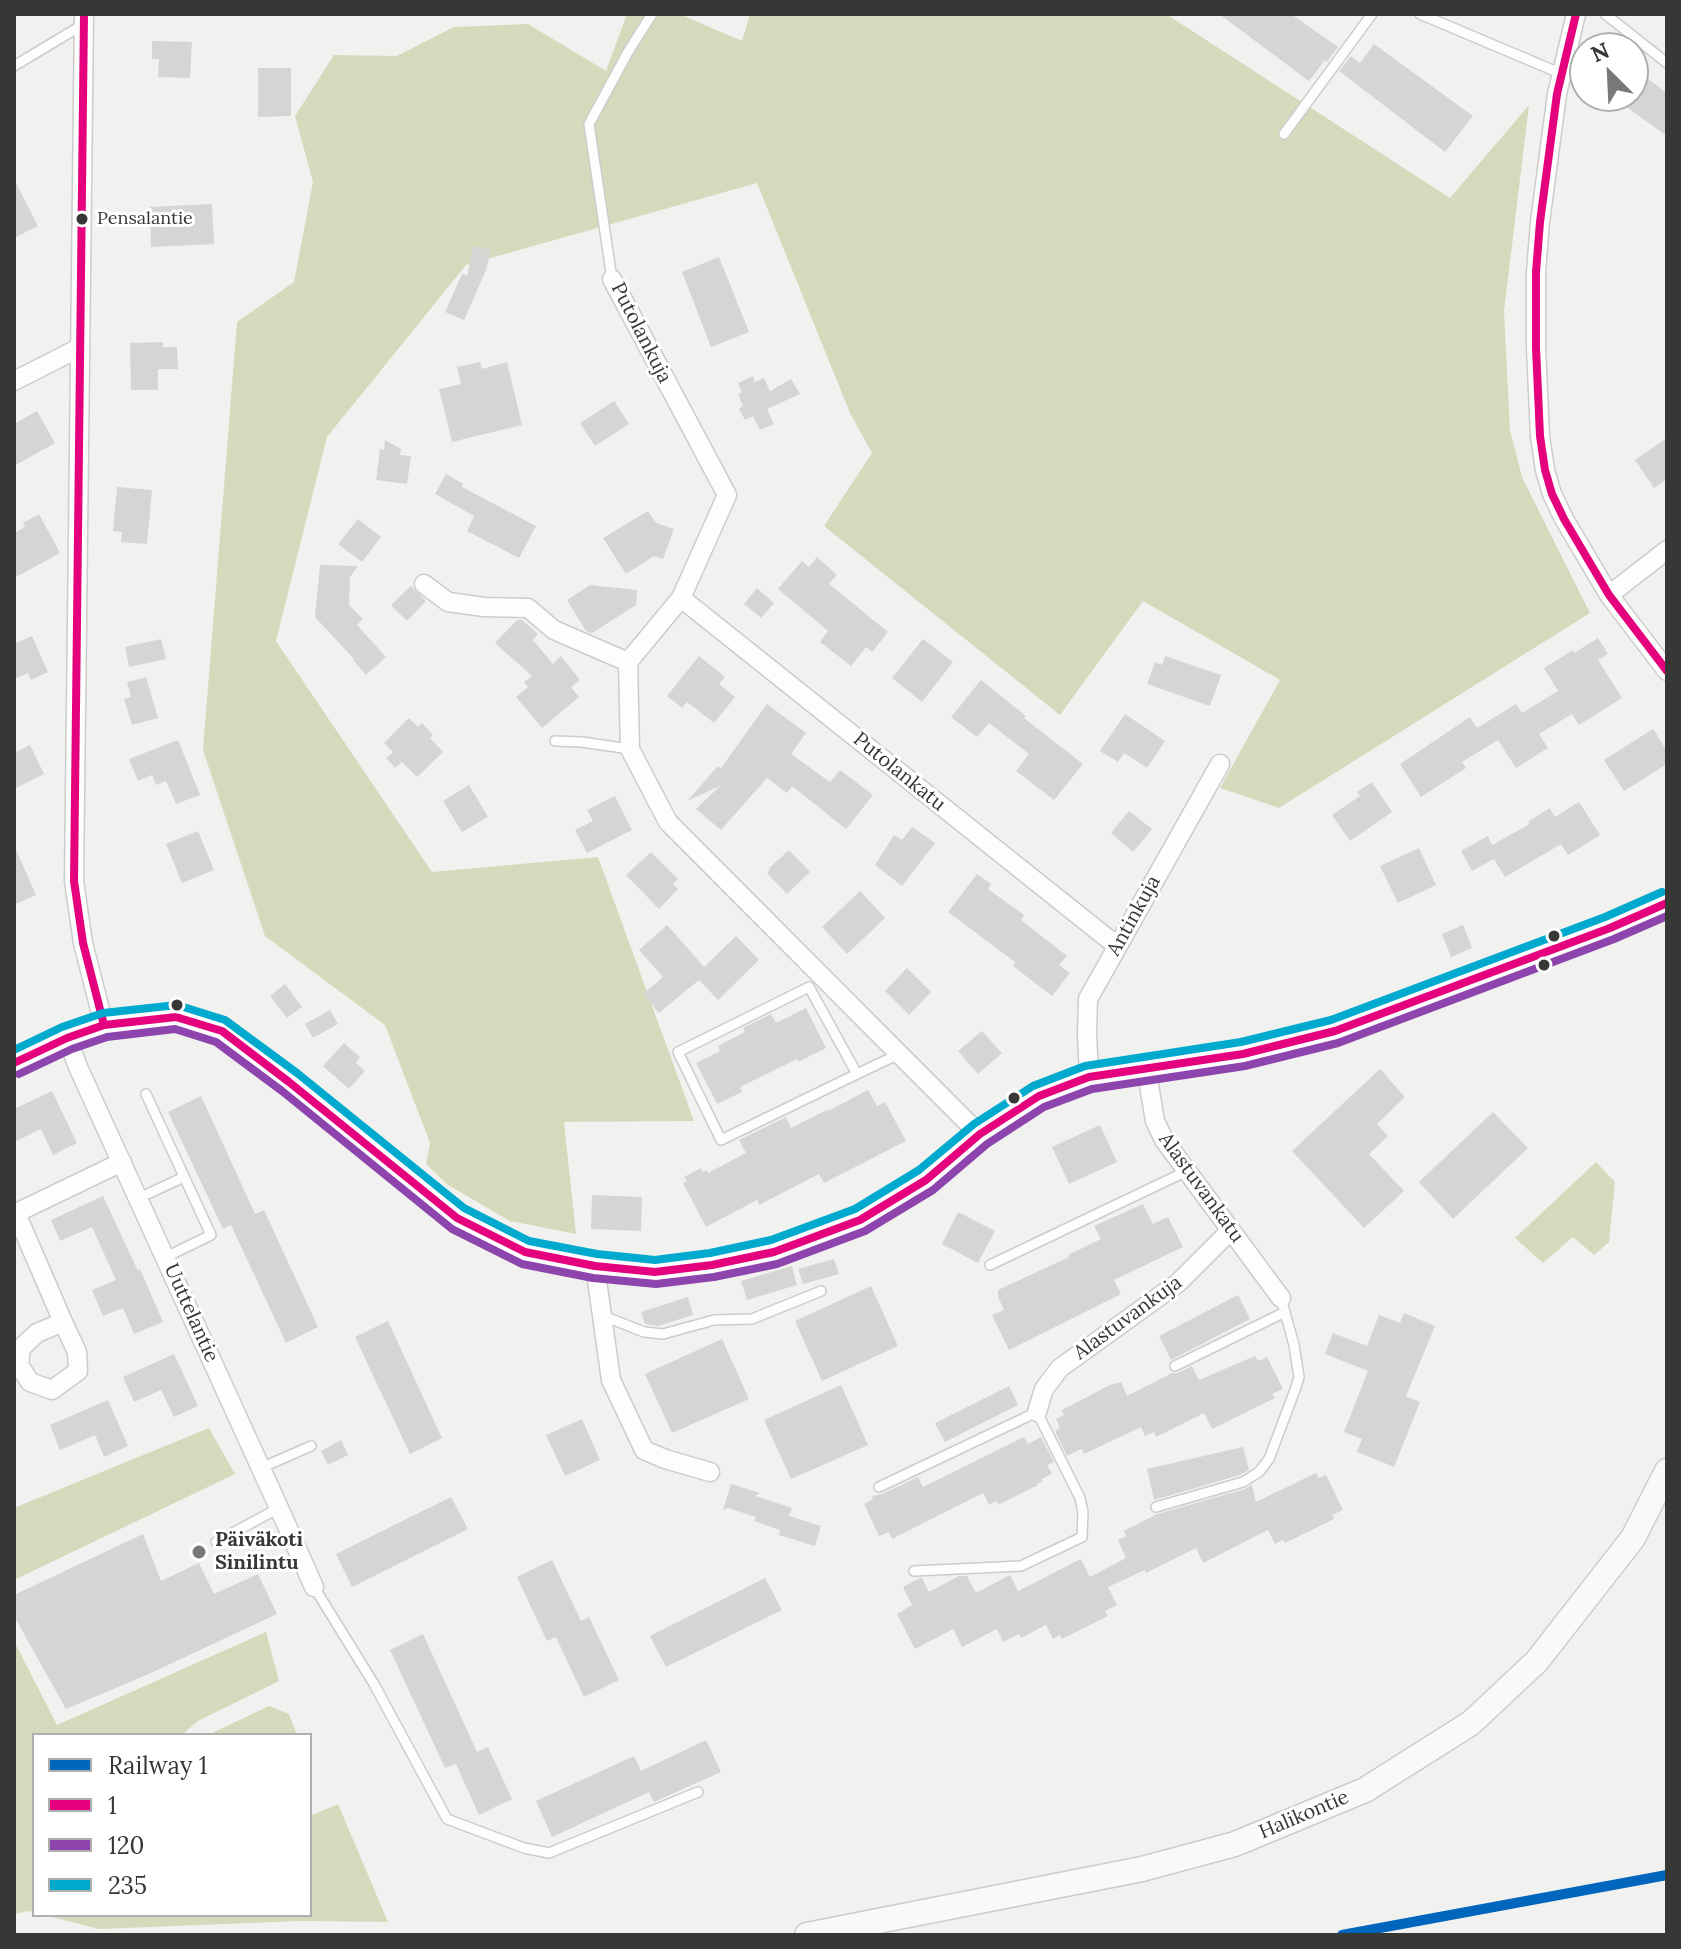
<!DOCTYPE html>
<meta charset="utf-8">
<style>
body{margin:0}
#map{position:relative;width:1681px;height:1949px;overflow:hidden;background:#f1f2ef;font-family:Lora,serif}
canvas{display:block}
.frame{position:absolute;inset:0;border:16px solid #373736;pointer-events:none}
.legend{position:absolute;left:32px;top:1733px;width:280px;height:184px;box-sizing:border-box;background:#fff;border:2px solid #afafaf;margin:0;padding:10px 14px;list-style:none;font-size:24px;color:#373736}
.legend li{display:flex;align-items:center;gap:16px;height:40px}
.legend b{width:40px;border:2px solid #afafaf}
.north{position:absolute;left:1569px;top:32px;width:80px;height:80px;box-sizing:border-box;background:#fff;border:2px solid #afafaf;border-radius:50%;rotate:336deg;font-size:22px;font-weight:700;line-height:32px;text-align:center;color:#373736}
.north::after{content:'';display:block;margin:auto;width:28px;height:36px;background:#787877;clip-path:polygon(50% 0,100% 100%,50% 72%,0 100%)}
</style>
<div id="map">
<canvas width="1681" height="1949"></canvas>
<div class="frame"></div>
<ul class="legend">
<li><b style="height:10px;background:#0065bd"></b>Railway 1</li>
<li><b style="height:10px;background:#e5007d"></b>1</li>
<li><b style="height:10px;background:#8e44ad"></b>120</li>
<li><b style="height:10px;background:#00a9ce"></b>235</li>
</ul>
<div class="north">N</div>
</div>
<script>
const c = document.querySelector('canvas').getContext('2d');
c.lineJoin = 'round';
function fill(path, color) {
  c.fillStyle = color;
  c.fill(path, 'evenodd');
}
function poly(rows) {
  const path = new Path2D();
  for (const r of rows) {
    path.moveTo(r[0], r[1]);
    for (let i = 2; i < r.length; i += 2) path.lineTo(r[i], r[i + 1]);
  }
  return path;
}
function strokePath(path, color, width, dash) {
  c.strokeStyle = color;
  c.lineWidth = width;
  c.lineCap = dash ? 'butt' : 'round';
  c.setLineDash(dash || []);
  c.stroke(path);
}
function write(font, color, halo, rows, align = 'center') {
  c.font = font + ' Lora,serif';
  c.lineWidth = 6;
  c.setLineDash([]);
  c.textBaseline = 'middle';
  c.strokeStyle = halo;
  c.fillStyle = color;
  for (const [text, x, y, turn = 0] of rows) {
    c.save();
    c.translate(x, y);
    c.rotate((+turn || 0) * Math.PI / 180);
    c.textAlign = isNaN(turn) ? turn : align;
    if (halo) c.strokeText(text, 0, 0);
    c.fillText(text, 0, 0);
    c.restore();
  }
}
const green = poly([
 [627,14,679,14,742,41,750,14,1166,14,1450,198,1529,105,1504,311,1510,430,1522,477,1590,613,1279,808,1220,788,1280,680,1143,601,1060,715,824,526,872,453,850,413,757,183,466,265,327,437,276,641,432,872,598,857,694,1121,564,1122,576,1234,510,1221,448,1185,426,1164,430,1143,385,1025,265,936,203,750,237,322,294,282,313,182,295,116,334,55,397,56,454,27,528,24,606,71],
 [1596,1162,1615,1182,1609,1242,1594,1255,1573,1237,1543,1263,1515,1238],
 [209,1428,235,1474,14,1580,14,1508],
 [266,1632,279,1681,198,1721,182,1735,34,1735,34,1912,29,1911,14,1914,14,1641,57,1725],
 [269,1706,289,1714,297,1735,208,1735],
 [338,1804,388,1922,301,1921,99,1929,44,1915,310,1915,310,1816]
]);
const building = poly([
 [1219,14,1291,14,1338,47,1327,62,1325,60,1309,81],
 [152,41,192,42,190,78,158,77,159,59,152,59],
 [1374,44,1473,116,1445,152,1339,71,1351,56,1360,63],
 [258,68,291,68,291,116,258,117],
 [1633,68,1667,93,1667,136,1611,96,1633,96],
 [14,179,38,226,14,238],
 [212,204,214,244,151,247,150,207],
 [473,246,491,250,486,270,464,320,445,312,462,274,467,276],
 [719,257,749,332,711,347,682,272],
 [163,342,163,347,177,347,178,369,158,369,158,390,131,390,130,343],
 [480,362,482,369,507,362,522,425,452,442,439,389,461,384,457,367],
 [753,376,755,382,764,378,770,391,791,379,800,394,767,409,774,424,760,430,753,416,745,420,739,409,743,406,738,394,742,392,738,383],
 [614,401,629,424,595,446,580,423],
 [37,411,55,443,14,466,14,424],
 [1667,438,1667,479,1654,488,1635,460],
 [385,440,401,449,400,455,411,456,407,484,376,480,380,449,384,450],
 [446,474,463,484,462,487,536,526,519,558,467,531,474,516,435,494],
 [117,487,152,490,147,544,121,542,122,532,113,531],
 [648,511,656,523,674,529,663,559,654,556,626,574,603,538],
 [39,514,60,553,14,578,14,533,25,527,23,523],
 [358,519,381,537,362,562,338,544],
 [817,557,837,575,829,584,888,632,872,652,866,647,851,666,820,642,828,631,778,589,802,561,809,567],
 [320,565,358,566,350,577,349,605,363,619,357,625,386,657,366,675,353,660,354,659,315,617],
 [590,585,637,590,636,605,592,633,586,631,567,600],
 [411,586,426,601,407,621,391,605],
 [757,588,774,603,761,618,744,604],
 [517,620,522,620,538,634,533,640,553,664,561,656,580,680,571,687,579,697,542,728,516,697,528,687,524,682,532,676,495,643],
 [32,636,48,672,31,680,28,673,14,679,14,644],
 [1598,638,1608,654,1598,660,1622,698,1579,725,1572,714,1539,734,1548,748,1516,768,1498,740,1462,762,1466,768,1421,797,1400,764,1470,717,1477,728,1516,704,1522,713,1558,691,1544,668,1573,650,1574,653],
 [161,639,166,659,129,667,125,647],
 [923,639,953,662,922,702,892,678],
 [699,656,725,677,719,684,735,697,714,723,687,702,682,708,667,696],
 [1165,656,1221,675,1210,706,1147,684,1155,662,1162,665],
 [146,677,158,718,132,725,124,699,131,697,127,682],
 [981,680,1026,716,1024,718,1083,764,1054,800,1016,771,1029,754,989,723,977,737,951,717],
 [767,704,806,733,791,754,830,782,840,770,873,795,846,829,792,786,787,793,767,778,721,830,696,809,720,786,687,801,718,766,721,768],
 [1125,714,1165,741,1147,768,1124,753,1118,762,1100,751],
 [409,718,418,727,422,723,433,735,430,738,443,752,417,777,402,762,395,768,386,758,393,752,384,743],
 [1653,729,1667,751,1667,764,1624,791,1604,760],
 [178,740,200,795,176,804,166,781,156,785,152,775,138,781,129,759],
 [30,745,44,774,14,789,14,753],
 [1372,782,1392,812,1350,841,1332,815,1360,796,1357,792],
 [469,785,488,817,462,832,443,801],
 [615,796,632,830,587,853,575,830,593,821,587,810],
 [1579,802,1600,835,1568,855,1561,844,1505,877,1494,859,1472,871,1461,851,1488,836,1492,845,1530,824,1528,822,1550,808,1555,817],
 [1129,811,1152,829,1133,852,1111,833],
 [912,827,935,843,902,886,875,865,894,835,902,840],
 [198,831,214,870,182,883,166,844],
 [14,845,36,895,14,905],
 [1419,848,1436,885,1398,903,1380,866],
 [789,850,810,872,787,894,767,873,770,869,769,868],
 [651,852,678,879,673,884,678,889,659,909,626,875],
 [977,874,991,884,988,889,1024,915,1021,920,1067,956,1059,965,1070,973,1052,996,1013,966,1015,962,948,912],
 [860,891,885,918,847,954,822,927],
 [667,925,704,967,736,936,759,960,718,1000,699,980,659,1013,643,994,663,977,639,950],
 [1463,925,1472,948,1451,957,1442,934],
 [907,968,931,992,909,1015,885,991],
 [285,984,302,1007,287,1018,270,996],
 [806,1008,826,1048,798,1062,797,1059,740,1087,742,1092,717,1104,696,1063,720,1051,718,1046,745,1032,743,1028,771,1014,776,1023],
 [330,1010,338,1024,313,1038,305,1024],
 [982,1031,1002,1053,978,1074,958,1051],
 [344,1043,360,1057,356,1063,365,1071,349,1089,323,1066],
 [1380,1069,1405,1097,1377,1124,1388,1136,1369,1154,1404,1191,1364,1228,1292,1151],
 [868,1090,877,1106,885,1102,906,1141,824,1183,819,1174,759,1205,757,1200,706,1227,683,1183,687,1181,684,1177,701,1168,703,1172,707,1170,708,1173,746,1153,739,1140,786,1117,791,1128,827,1110,828,1111],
 [52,1091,77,1143,53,1155,41,1129,14,1142,14,1109],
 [201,1096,255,1214,264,1210,318,1327,286,1343,231,1225,223,1229,168,1112],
 [1493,1112,1528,1148,1453,1219,1419,1182],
 [1100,1125,1117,1162,1069,1184,1052,1147],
 [592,1195,642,1197,641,1231,591,1229],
 [103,1196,138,1271,140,1269,163,1322,134,1334,123,1308,103,1316,92,1290,116,1280,92,1227,60,1241,51,1220],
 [1143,1204,1153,1224,1168,1217,1183,1247,1114,1280,1121,1294,1009,1350,992,1315,1004,1310,998,1297,998,1290,1069,1257,1068,1255,1101,1239,1094,1226],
 [958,1212,995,1231,978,1263,942,1244],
 [834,1259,839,1274,803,1284,798,1269],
 [792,1266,797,1285,747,1300,741,1281],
 [871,1286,898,1346,822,1381,795,1321],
 [1238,1295,1250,1319,1171,1360,1159,1336],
 [688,1297,693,1315,658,1326,645,1324,641,1312],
 [1404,1313,1435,1326,1406,1396,1420,1402,1394,1467,1357,1452,1362,1439,1344,1432,1368,1371,1325,1354,1333,1333,1367,1346,1379,1315,1400,1323],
 [388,1321,442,1438,410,1454,355,1337],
 [722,1339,749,1399,672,1433,645,1374],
 [174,1354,198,1406,174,1417,161,1390,134,1402,123,1377],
 [1255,1356,1258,1361,1267,1357,1283,1389,1272,1394,1275,1398,1212,1429,1204,1413,1156,1437,1154,1432,1145,1436,1141,1427,1084,1454,1081,1449,1067,1456,1055,1431,1060,1428,1056,1419,1064,1415,1062,1410,1110,1385,1121,1382,1127,1396,1172,1373,1178,1373,1192,1366,1199,1380],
 [841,1385,868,1445,791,1479,764,1420],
 [1009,1386,1018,1405,945,1442,935,1423],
 [108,1400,128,1446,104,1457,95,1435,60,1450,50,1425],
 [582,1419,600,1460,565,1476,546,1435],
 [1024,1437,1028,1444,1041,1437,1054,1462,1047,1465,1052,1474,1042,1479,1043,1481,1037,1484,1038,1485,998,1505,996,1501,989,1505,983,1493,892,1539,889,1532,879,1536,864,1504,873,1499,872,1496,882,1494,918,1477,923,1487],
 [341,1440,348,1455,328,1465,321,1451],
 [1243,1447,1249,1470,1240,1475,1154,1500,1147,1469],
 [1316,1473,1319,1478,1326,1475,1343,1510,1332,1515,1334,1519,1285,1543,1283,1540,1275,1544,1268,1530,1203,1563,1196,1548,1146,1573,1145,1570,1108,1587,1117,1605,1105,1611,1108,1616,1062,1639,1060,1635,1053,1639,1046,1625,1021,1638,1019,1634,1003,1642,997,1629,962,1647,953,1629,915,1649,897,1614,912,1605,903,1587,920,1578,922,1578,929,1592,959,1576,967,1576,976,1593,1010,1575,1018,1591,1081,1559,1090,1577,1126,1558,1118,1540,1126,1536,1124,1531,1157,1514,1245,1489,1252,1485,1256,1502],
 [731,1484,760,1493,755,1496,792,1508,789,1516,821,1526,815,1546,779,1535,780,1530,754,1521,756,1517,728,1508,723,1510],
 [451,1497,468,1529,352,1587,336,1554],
 [143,1534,161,1581,199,1563,214,1594,258,1574,277,1614,151,1673,66,1709,14,1616,14,1595],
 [552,1560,581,1621,589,1617,619,1680,584,1697,556,1637,547,1641,517,1577],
 [765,1578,782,1610,666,1667,650,1636],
 [423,1634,477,1752,488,1747,512,1799,479,1815,456,1764,445,1768,390,1650],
 [706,1740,721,1772,654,1802,649,1792,552,1837,536,1801,634,1756,641,1771]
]);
const lane = poly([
 [1420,14,1562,74],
 [1605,14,1667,63],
 [14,66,84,24],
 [1284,134,1372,14],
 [612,279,589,124,628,52,652,14],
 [555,741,582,742,630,749],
 [857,1074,809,987,678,1052,721,1140,857,1074,899,1054],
 [146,1094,211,1235,166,1257],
 [139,1198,184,1177],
 [990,1265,1187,1171],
 [601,1315,644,1332,663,1334,714,1320,752,1319,821,1291],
 [1175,1366,1285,1312],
 [261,1468,311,1446],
 [879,1487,1037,1412,1080,1498,1083,1512,1082,1537,1021,1566,914,1571],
 [1156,1507,1243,1482,1259,1472,1269,1459,1295,1390,1299,1377,1294,1345,1281,1298],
 [216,1542,279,1508],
 [314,1587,374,1684,447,1819,524,1848,549,1853,698,1792]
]);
const street = poly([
 [84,14,74,881,83,943,104,1025],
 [1576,14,1557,94,1540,222,1536,272,1536,348,1540,436,1545,470,1552,494,1564,519,1609,595,1667,671],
 [612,279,727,495,681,598,628,662,630,749,668,822,966,1121,980,1134],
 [14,381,79,348],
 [424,584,448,602,484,607,528,608,554,630,628,662],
 [1609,595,1667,550],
 [681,598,1117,946],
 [67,1038,78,1067,279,1508,314,1587],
 [14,1063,67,1038,104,1025,176,1017,222,1031,289,1082,457,1218,525,1252,595,1266,655,1272,712,1265,774,1252,860,1220,926,1180,980,1134,1039,1096,1089,1077,1243,1054,1335,1031,1610,928,1667,903],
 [1146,1067,1155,1121,1164,1140,1281,1298],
 [1089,1077,1087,1033,1088,999,1220,764],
 [16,1213,63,1322,37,1333,21,1348,19,1365,30,1382,52,1390,78,1371,77,1352,63,1322],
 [14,1214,122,1162],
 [595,1266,611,1380,644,1450,665,1459,710,1472],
 [1037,1412,1044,1389,1060,1368,1178,1283,1231,1230]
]);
const secondary = poly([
 [807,1935,1142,1869,1235,1844,1365,1790,1471,1723,1537,1661,1633,1538,1667,1471]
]);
const bus1 = poly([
 [84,14,74,881,83,943,104,1025],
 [1576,14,1557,94,1540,222,1536,272,1536,348,1540,436,1545,470,1552,494,1564,519,1609,595,1667,671],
 [14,1063,67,1038,104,1025,176,1017,222,1031,289,1082,457,1218,525,1252,595,1266,655,1272,712,1265,774,1252,860,1220,926,1180,980,1134,1039,1096,1089,1077,1243,1054,1335,1031,1610,928,1667,903]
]);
const bus2 = poly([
 [19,1074,72,1049,107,1037,175,1029,216,1042,282,1091,452,1229,522,1264,593,1278,656,1284,714,1277,777,1264,865,1231,933,1190,987,1144,1044,1107,1092,1089,1245,1066,1338,1043,1614,939,1667,916]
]);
const bus3 = poly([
 [14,1050,62,1027,103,1013,177,1005,225,1020,297,1073,464,1208,529,1241,597,1254,655,1260,710,1253,771,1240,855,1209,919,1170,974,1124,1033,1086,1085,1066,1241,1042,1331,1020,1605,917,1662,892]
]);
const rail1 = poly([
 [1342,1935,1667,1875]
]);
const markers = [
 [82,219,7,"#373736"],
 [1554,936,7,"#373736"],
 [1544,965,7,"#373736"],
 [177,1005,7,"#373736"],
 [1014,1098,7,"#373736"],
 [199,1552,8,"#787877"]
];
const busNames = [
 ["Pensalantie",97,219]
];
const streetNames = [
 ["Putolankuja",641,333,63],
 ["Putolankatu",899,772,39],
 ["Antinkuja",1134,916,-61],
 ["Alastuvankatu",1201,1188,54],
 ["Uuttelantie",191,1313,66],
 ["Alastuvankuja",1128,1318,-36],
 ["Halikontie",1304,1815,-23]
];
const poiNames = [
 ["Päiväkoti",215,1540],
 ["Sinilintu",215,1563]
];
fill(green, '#d6dabd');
fill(building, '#d5d5d3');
strokePath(lane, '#ccccca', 12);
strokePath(street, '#ccccca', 21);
strokePath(secondary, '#ccccca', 27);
strokePath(lane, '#fdfdfd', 9);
strokePath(street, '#fdfdfd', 18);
strokePath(secondary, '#faf9f9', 24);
strokePath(bus1, '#e5007d', 8);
strokePath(bus2, '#8e44ad', 8);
strokePath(bus3, '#00a9ce', 8);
strokePath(rail1, '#0065bd', 10);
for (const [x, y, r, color] of markers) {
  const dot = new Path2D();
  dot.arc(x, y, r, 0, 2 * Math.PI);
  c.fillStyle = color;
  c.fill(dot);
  strokePath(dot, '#fff', 3);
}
write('18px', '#373736', '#fff', busNames, 'left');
write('20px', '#373736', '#fff', streetNames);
write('bold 20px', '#373736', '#fff', poiNames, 'left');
</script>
